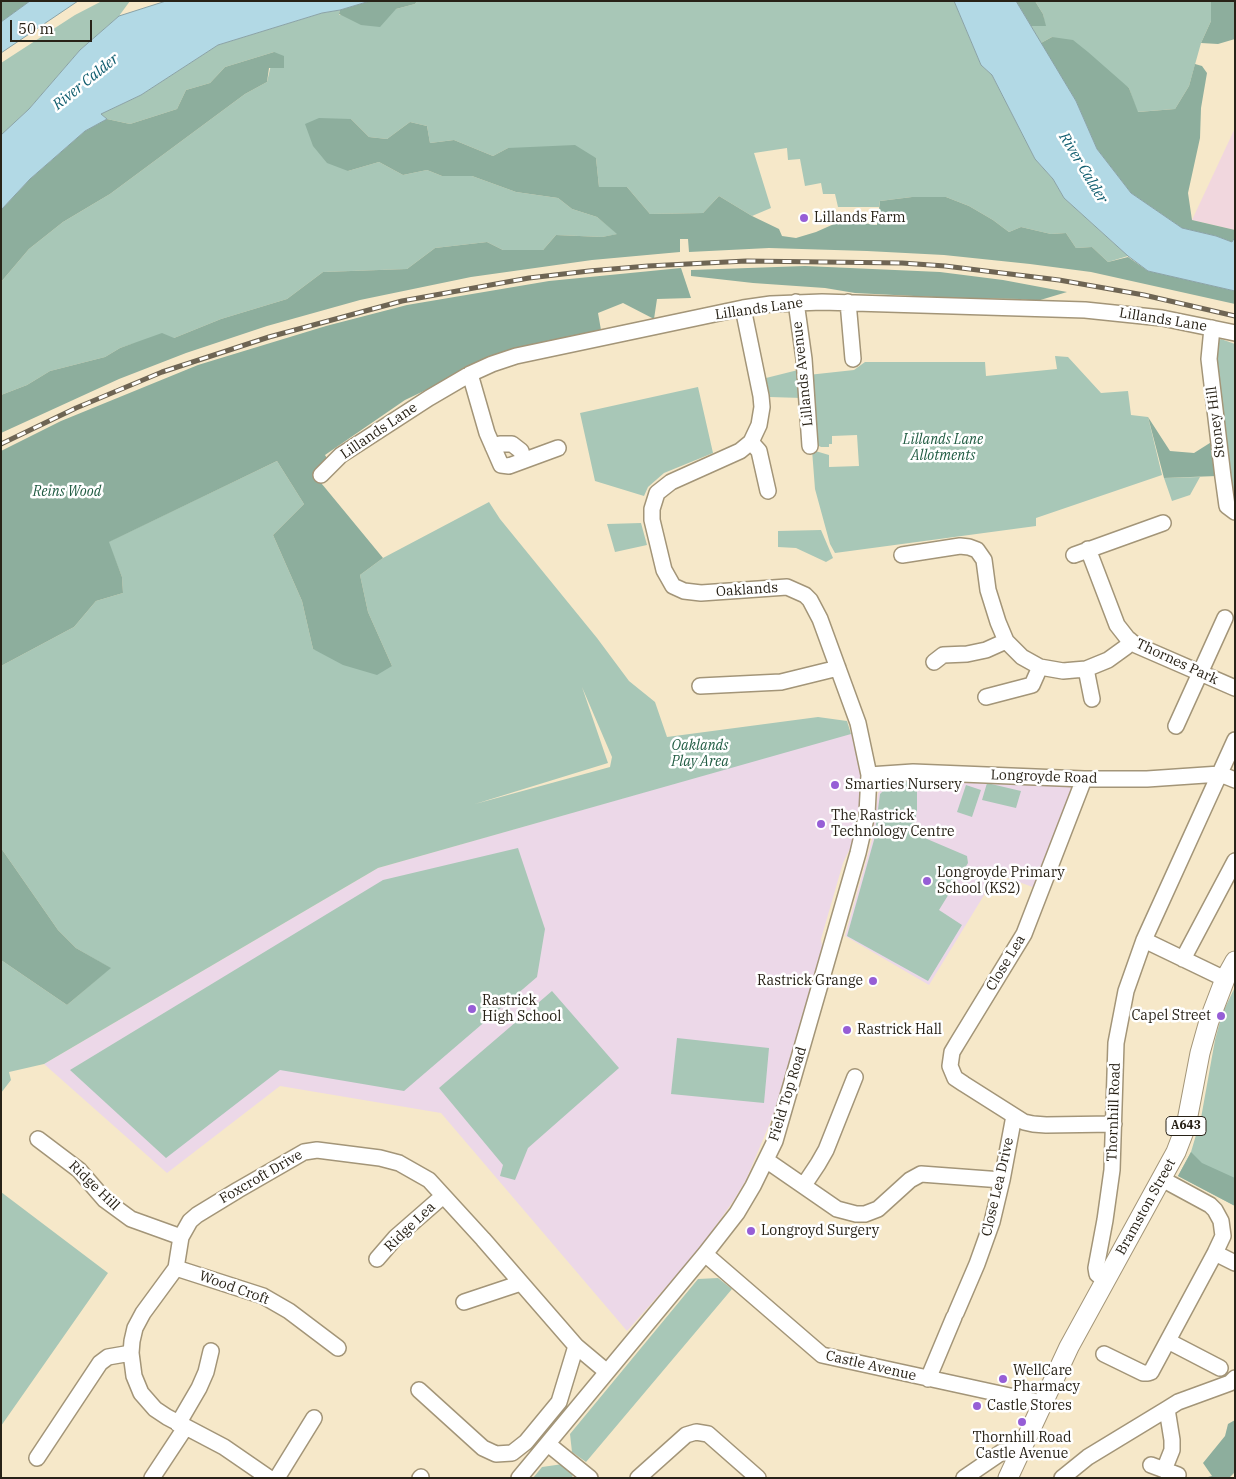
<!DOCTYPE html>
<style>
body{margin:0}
#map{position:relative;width:1236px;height:1479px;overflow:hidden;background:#f6e8c9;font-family:"IBM Plex Serif",serif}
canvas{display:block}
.frame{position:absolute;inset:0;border:2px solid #282217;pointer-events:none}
.scale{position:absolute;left:10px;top:20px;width:82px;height:22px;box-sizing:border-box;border:2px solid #282217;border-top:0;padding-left:6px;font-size:15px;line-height:18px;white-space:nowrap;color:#282217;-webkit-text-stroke:4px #fff;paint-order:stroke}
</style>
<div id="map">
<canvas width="1236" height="1479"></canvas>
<div class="frame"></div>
<div class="scale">50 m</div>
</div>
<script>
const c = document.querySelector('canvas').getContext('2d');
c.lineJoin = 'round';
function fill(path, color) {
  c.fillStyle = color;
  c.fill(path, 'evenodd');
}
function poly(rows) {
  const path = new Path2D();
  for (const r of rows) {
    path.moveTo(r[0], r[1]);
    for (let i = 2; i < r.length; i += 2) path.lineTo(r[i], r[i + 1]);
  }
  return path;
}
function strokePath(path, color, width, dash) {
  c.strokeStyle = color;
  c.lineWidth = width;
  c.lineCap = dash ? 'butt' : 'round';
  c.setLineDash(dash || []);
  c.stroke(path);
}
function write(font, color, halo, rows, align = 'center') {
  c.font = font + ' "IBM Plex Serif",serif';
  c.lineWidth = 5;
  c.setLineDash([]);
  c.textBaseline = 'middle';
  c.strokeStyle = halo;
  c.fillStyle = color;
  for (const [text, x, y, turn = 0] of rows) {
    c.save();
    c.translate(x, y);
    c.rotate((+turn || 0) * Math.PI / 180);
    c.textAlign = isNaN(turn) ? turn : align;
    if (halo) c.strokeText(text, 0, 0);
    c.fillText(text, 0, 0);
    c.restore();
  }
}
const industrial = poly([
 [1235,128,1235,230,1192,220]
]);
const education = poly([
 [855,732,860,760,863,791,858,832,843,863,821,939,823,954,775,1111,746,1180,734,1200,698,1251,627,1331,441,1113,280,1086,167,1173,44,1064,378,868],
 [918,779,1074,785,1038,889,997,874,929,985,845,936,872,840,878,793,891,782]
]);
const green = poly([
 [102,1,130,1,119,16,80,50,29,109,1,135,1,63,75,15],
 [417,1,954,1,981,65,992,75,1035,159,1053,179,1064,198,1128,256,1108,262,1092,247,1076,248,1066,233,1051,234,1021,227,1009,232,993,220,969,206,946,197,912,197,880,201,879,207,838,207,835,194,823,194,821,183,805,186,800,159,788,160,787,148,754,153,771,208,752,216,719,196,703,213,650,214,627,187,599,187,596,158,508,148,493,156,454,140,430,143,427,126,410,122,387,139,369,137,351,119,348,171,379,162,403,175,427,170,442,176,472,176,516,192,558,198,572,209,597,217,618,234,602,237,556,235,543,250,503,250,487,242,435,248,407,269,323,272,287,299,221,319,174,338,132,344,120,348,105,357,50,371,27,385,1,395,1,282,29,249,63,222,110,194,245,94,267,82,274,52,225,67,210,83,186,90,177,109,130,124,107,119,101,114,141,95,218,45,322,13,340,10,339,15,396,9,415,4],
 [1035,1,1211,1,1211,21,1201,43,1189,86,1175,109,1137,112,1129,88,1052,37,1041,43,1031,26,1045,26,1043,14],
 [1221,339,1235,344,1235,505,1232,503,1213,345],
 [1055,356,1068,357,1101,393,1128,391,1131,415,1148,417,1162,475,1036,518,1036,526,835,553,830,544,815,489,812,450,829,455,829,467,859,466,857,435,832,436,832,444,829,444,829,447,821,447,817,445,808,375,854,370,865,362,985,362,986,376,1057,369],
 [798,370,802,398,770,397,766,378],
 [698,387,713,453,664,473,648,487,644,496,595,481,580,413],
 [277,461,304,504,273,535,302,601,313,649,392,666,368,612,360,575,383,558,489,502,500,519,597,638,629,681,655,702,667,737,818,717,847,721,851,734,378,868,44,1064,9,1072,11,1080,1,1093,1,960,67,1005,110,968,76,948,58,930,1,848,1,666,74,627,96,601,123,593,122,577,108,542],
 [582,687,612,757,610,767,475,804,608,763],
 [1200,477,1190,495,1172,501,1164,478],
 [641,523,647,545,615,552,607,524],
 [821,530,833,558,826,562,796,548,778,547,778,531],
 [917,781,917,810,913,833,967,856,968,863,939,910,962,925,928,981,847,936,874,840,880,794,891,783],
 [987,783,1021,791,1016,808,982,800],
 [966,785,981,790,972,817,957,812],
 [518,848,545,929,537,977,404,1091,280,1070,166,1158,70,1070,383,880],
 [1235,987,1235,1206,1178,1176,1191,1152,1201,1118,1215,1040,1222,1014],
 [552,991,619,1068,528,1148,515,1180,500,1176,503,1165,439,1088],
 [677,1038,769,1048,764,1103,671,1094],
 [1,1192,108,1273,1,1426],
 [718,1278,732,1289,586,1462,572,1452,570,1434,698,1279],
 [563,1464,573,1474,572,1478,533,1478,542,1467]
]);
const forest = poly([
 [1,1,30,1,1,22],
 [370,1,417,1,415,4,396,9,380,27,361,25,339,14,340,10],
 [1016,1,1035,1,1043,14,1046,26,1031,26],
 [1211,1,1235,1,1235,39,1218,44,1201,43,1211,21],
 [1052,37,1073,40,1088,52,1129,88,1138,112,1175,109,1189,86,1195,64,1202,66,1207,73,1201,108,1200,138,1188,193,1192,220,1235,230,1235,237,1232,242,1216,236,1182,228,1131,193,1097,149,1076,101,1041,43],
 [274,52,284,56,284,68,269,68,267,82,245,94,110,194,63,222,29,249,1,282,1,210,30,179,85,131,107,119,130,124,177,109,186,90,210,83,225,67],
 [319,118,351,119,369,137,387,139,410,122,427,126,430,143,454,140,493,156,508,148,575,145,596,158,599,187,627,187,650,214,703,213,719,196,752,216,779,229,782,236,796,238,816,232,843,220,877,225,880,201,912,197,946,197,969,206,993,220,1009,232,1021,227,1051,234,1066,233,1076,248,1092,247,1108,262,1128,257,1148,271,1235,291,1235,304,1091,272,1030,264,944,255,867,251,769,248,689,252,688,239,680,239,680,252,592,260,471,277,360,300,267,326,186,353,119,379,1,433,1,395,27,385,50,371,105,357,120,348,162,333,174,338,221,319,287,299,323,272,407,269,435,248,487,242,503,250,543,250,556,235,602,237,617,234,597,217,572,209,558,198,516,192,472,176,442,176,427,170,403,175,379,162,348,171,327,163,313,146,305,124],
 [805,266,940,272,1003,280,1067,292,1037,301,1020,299,953,298,855,293,825,288,753,283,691,276,691,270],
 [681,268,691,298,657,299,654,319,623,303,598,313,601,330,527,348,426,390,405,400,325,455,333,468,317,478,383,558,360,575,368,612,392,666,377,675,343,665,313,649,302,601,273,535,304,504,277,461,109,542,122,577,123,593,96,601,74,627,1,666,1,451,61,421,198,365,326,326,407,305,549,281],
 [1148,417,1170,451,1194,453,1213,441,1217,476,1164,478],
 [1,848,58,930,76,948,111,968,67,1005,1,960],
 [1191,1152,1202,1163,1235,1178,1235,1206,1178,1176],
 [1235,1420,1235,1472,1229,1478,1204,1478,1212,1476,1203,1463,1225,1436,1228,1424]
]);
const water = poly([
 [30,1,78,1,1,53,1,22,30,1],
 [166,1,370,1,340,10,322,13,218,45,141,95,101,114,107,119,85,131,30,179,1,210,1,135,29,109,80,50,119,16,166,1],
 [954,1,1016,1,1076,101,1097,149,1131,193,1182,228,1216,236,1232,242,1235,237,1235,291,1148,271,1128,256,1064,198,1053,179,1035,159,992,75,981,65,954,1]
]);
const minor = poly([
 [796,302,804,359,810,446],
 [848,302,853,359],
 [1212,328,1209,359,1223,477,1227,506,1235,512],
 [470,374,487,433,501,465,509,466,558,448],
 [751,442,759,451,768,491],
 [493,447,500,444,512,444,521,451,523,460],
 [321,475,341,455,429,398,470,374,492,364,516,356,743,308,771,304,822,302,1085,310,1162,318,1235,333],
 [1088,549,1117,625,1128,639,1136,645,1235,688],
 [902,555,960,546,969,547,977,550,984,560,988,590,998,622,1006,641],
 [1074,555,1163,523],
 [934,662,943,655,967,654,986,650,1006,641,1022,657,1040,667,1063,671,1074,670,1086,669,1108,660,1126,647,1130,640],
 [1086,669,1092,699],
 [700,686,781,682,838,668],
 [986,697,1032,685,1040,667],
 [1176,726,1225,618],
 [869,775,913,772,1084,779,1147,779,1220,774,1235,780],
 [1084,779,1024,934,958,1042,952,1052,950,1066,955,1078,964,1084,1024,1122,1033,1124,1046,1125,1114,1124],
 [1144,940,1225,979],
 [1183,959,1235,861],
 [38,1139,79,1170,105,1200,131,1219,181,1237],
 [766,1160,837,1209,856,1214,865,1214,878,1209,910,1180,921,1174,1002,1180],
 [804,1185,818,1164,826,1150,855,1077],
 [1215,1253,1235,1263],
 [705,1254,822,1355,1042,1403],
 [377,1259,396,1237,443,1196],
 [176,1268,263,1296,289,1311,338,1348],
 [1105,1280,1097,1274,1096,1268,1105,1220,1112,1170,1116,1043,1126,991,1144,940,1235,740],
 [464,1302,521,1283],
 [956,1313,977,1264,992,1222,1002,1180,1014,1116],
 [1168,1341,1220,1368],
 [1104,1354,1143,1373,1148,1373,1151,1372,1215,1253,1223,1236,1221,1221,1215,1210,1210,1205,1162,1179],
 [928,1379,954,1317],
 [419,1390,483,1448,496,1454,512,1453,526,1442,559,1402,576,1346],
 [178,1424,199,1388,206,1372,211,1351],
 [548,1444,590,1478],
 [37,1458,100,1363,108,1357,131,1353],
 [1151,1465,1178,1475],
 [1164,1470,1172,1450,1172,1440,1167,1409],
 [152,1478,185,1428],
 [269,1478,224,1447,167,1417,155,1409,141,1393,134,1376,131,1353,132,1341,135,1328,143,1313,176,1268,181,1237,190,1221,197,1215,238,1190,304,1152,317,1150,380,1158,399,1163,429,1180,483,1239,576,1346,607,1372],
 [277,1478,314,1418],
 [420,1478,421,1477],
 [519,1478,705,1254,737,1213,753,1186,775,1141,858,853,867,814,869,775,858,723,820,619,810,600,805,595,787,587,701,593,684,591,673,586,664,570,652,520,652,509,657,493,671,482,740,451,751,442,759,425,762,407,761,396,743,308],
 [638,1478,686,1435,696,1432,708,1434,758,1478],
 [964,1478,1002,1452,1020,1451],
 [1062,1478,1088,1457,1167,1409,1178,1402,1230,1383,1235,1378]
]);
const major = poly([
 [1008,1478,1069,1347,1176,1152,1186,1126,1200,1053,1209,1021,1225,979,1235,961]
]);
const rail = poly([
 [1,444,76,408,162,372,269,337,402,301,529,278,589,271,648,266,746,261,902,263,945,266,1059,280,1144,295,1235,316]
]);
const markers = [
 [804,218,5,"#965ed6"],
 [835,785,5,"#965ed6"],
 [821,824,5,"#965ed6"],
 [927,881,5,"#965ed6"],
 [873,981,5,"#965ed6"],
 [472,1009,5,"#965ed6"],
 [1221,1016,5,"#965ed6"],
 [847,1030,5,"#965ed6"],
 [751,1231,5,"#965ed6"],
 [1003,1379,5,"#965ed6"],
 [977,1406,5,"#965ed6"],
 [1022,1422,5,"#965ed6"]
];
const shields = [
 [1186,1126,40]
];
const shieldNames = [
 ["A643",1186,1126]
];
const poiNames = [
 ["Lillands Farm",814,218],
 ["Smarties Nursery",845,785],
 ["The Rastrick",831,816],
 ["Technology Centre",831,832],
 ["Longroyde Primary",937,873],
 ["School (KS2)",937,889],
 ["Rastrick Grange",863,981,"right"],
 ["Rastrick",482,1001],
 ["High School",482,1017],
 ["Capel Street",1211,1016,"right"],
 ["Rastrick Hall",857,1030],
 ["Longroyd Surgery",761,1231],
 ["WellCare",1013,1371],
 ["Pharmacy",1013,1387],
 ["Castle Stores",987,1406],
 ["Thornhill Road",1022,1438,"center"],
 ["Castle Avenue",1022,1454,"center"]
];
const streetNames = [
 ["Lillands Lane",759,309,-8],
 ["Lillands Lane",1163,320,9],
 ["Lillands Avenue",803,374,-96],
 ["Stoney Hill",1216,422,-97],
 ["Lillands Lane",379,431,-34],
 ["Oaklands",747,590,-4],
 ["Thornes Park",1177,662,25],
 ["Longroyde Road",1044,777,2],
 ["Close Lea",1006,963,-59],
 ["Field Top Road",788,1094,-73],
 ["Thornhill Road",1114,1112,-88],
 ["Foxcroft Drive",261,1177,-30],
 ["Ridge Hill",94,1186,44],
 ["Close Lea Drive",998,1187,-77],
 ["Bramston Street",1146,1207,-61],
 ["Ridge Lea",410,1227,-44],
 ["Wood Croft",234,1288,20],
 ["Castle Avenue",871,1366,13]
];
const parkNames = [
 ["Lillands Lane",943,440],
 ["Allotments",943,456],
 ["Reins Wood",67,492],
 ["Oaklands",700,746],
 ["Play Area",700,762]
];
const waterNames = [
 ["River Calder",86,82,-39],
 ["River Calder",1083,168,59]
];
fill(industrial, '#f1d7de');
fill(education, '#ecd8e8');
fill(green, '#a8c7b7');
fill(forest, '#8dae9d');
fill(water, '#b2d9e5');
strokePath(water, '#89a2a7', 1);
strokePath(minor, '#a39578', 18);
strokePath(major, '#a39578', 21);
strokePath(minor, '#fff', 15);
strokePath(major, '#fff', 19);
strokePath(rail, '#6e6554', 5);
strokePath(rail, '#fff', 3, [9]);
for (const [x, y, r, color] of markers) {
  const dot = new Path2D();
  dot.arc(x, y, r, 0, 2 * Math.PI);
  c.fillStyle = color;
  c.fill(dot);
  strokePath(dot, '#fff', 2);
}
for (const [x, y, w] of shields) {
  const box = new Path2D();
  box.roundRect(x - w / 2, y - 9.5, w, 19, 4);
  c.fillStyle = '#fff';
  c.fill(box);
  strokePath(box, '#282217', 1);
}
write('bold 12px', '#282217', null, shieldNames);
write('14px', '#282217', '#fff', poiNames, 'left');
write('14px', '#282217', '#fff', streetNames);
write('italic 14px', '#215c43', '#fff', parkNames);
write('italic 15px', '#0d5b6d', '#fff', waterNames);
</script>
